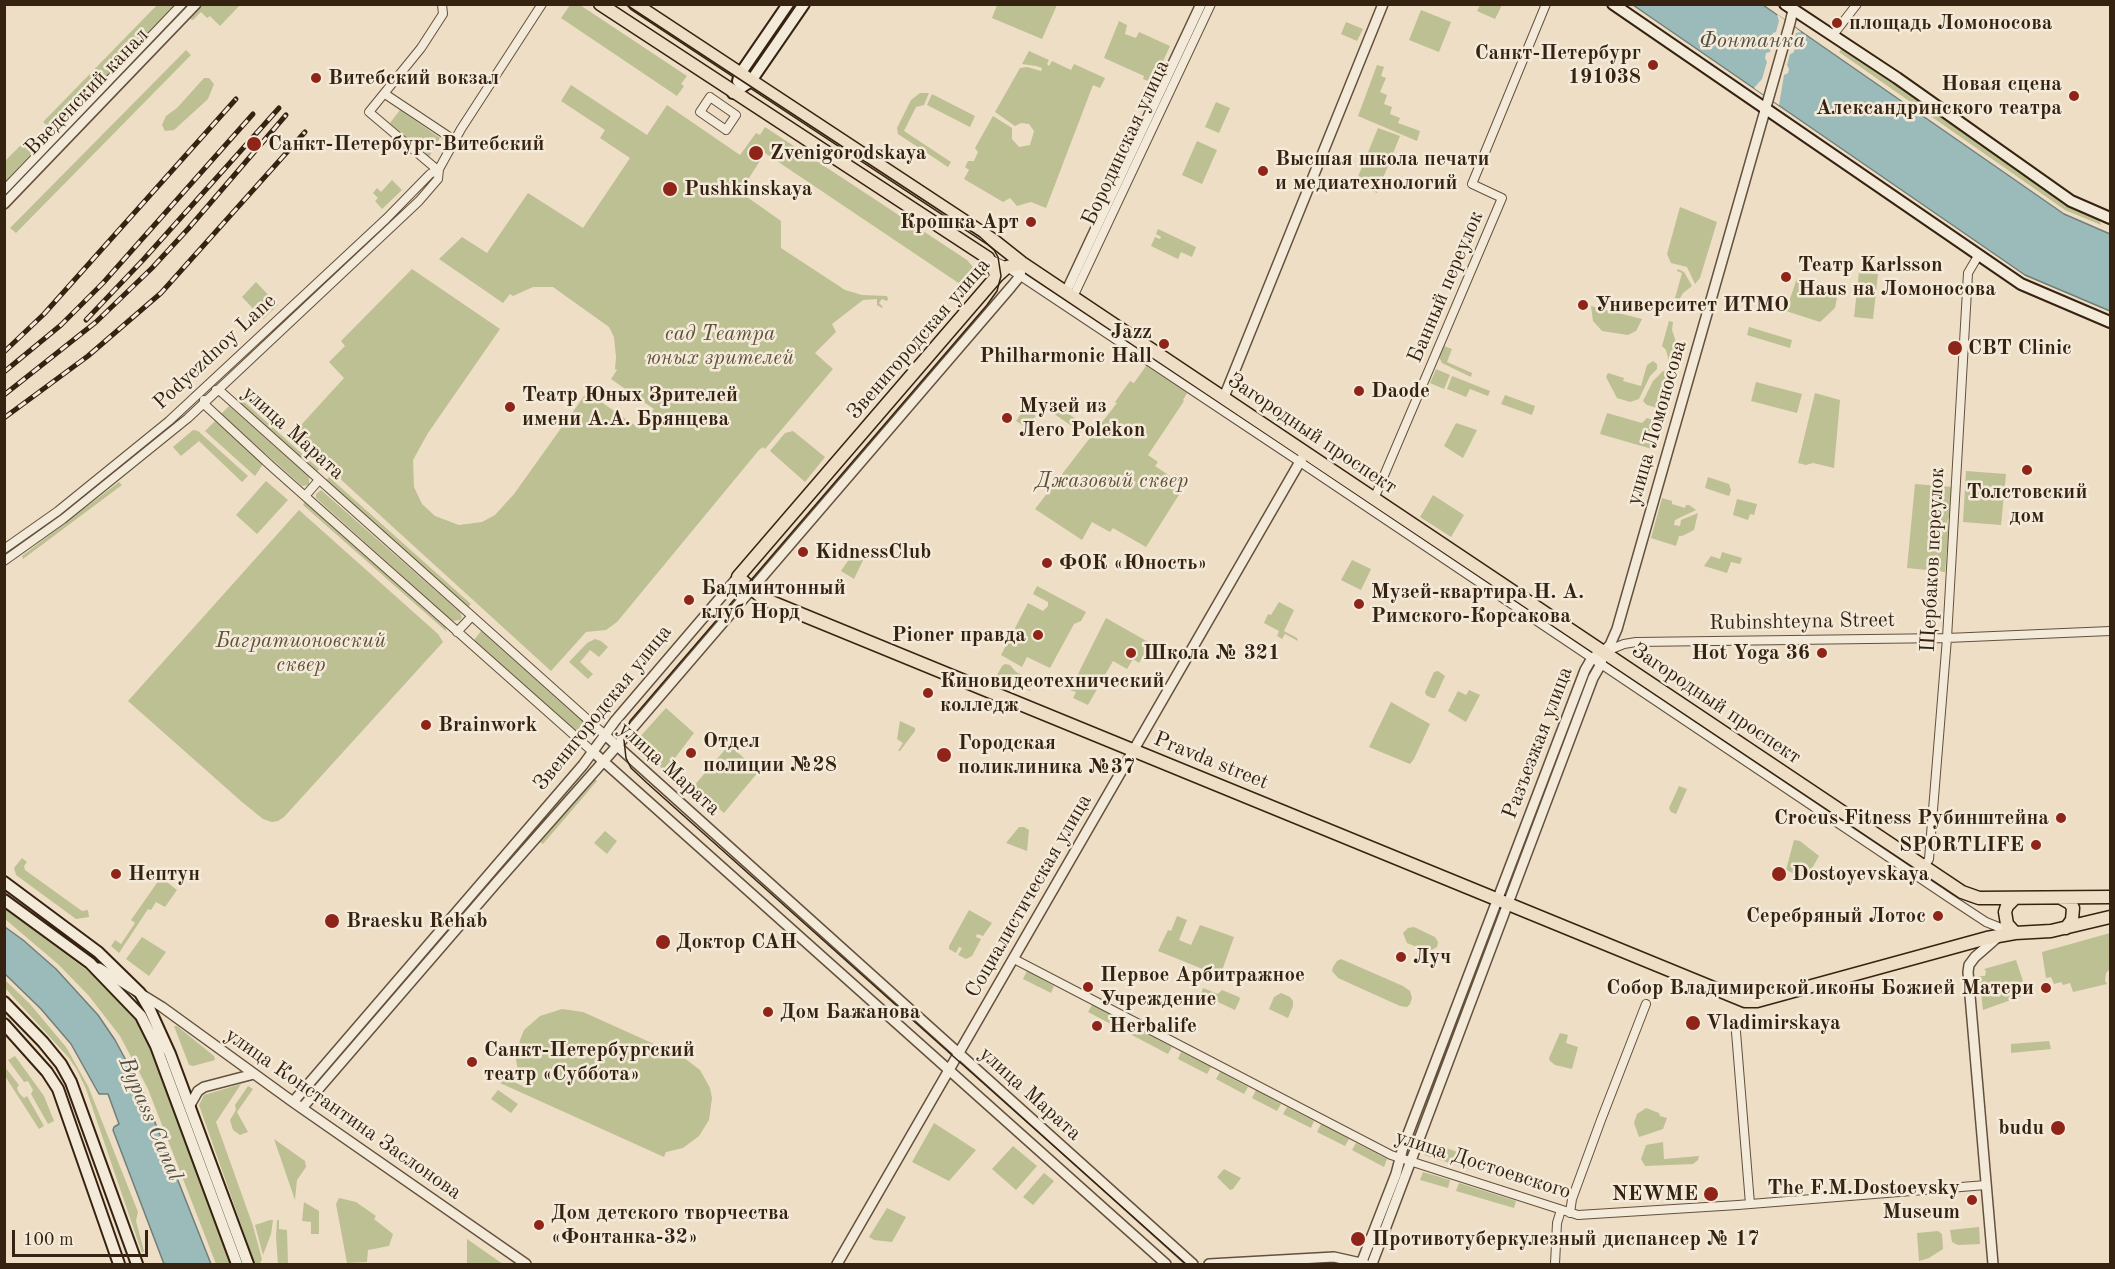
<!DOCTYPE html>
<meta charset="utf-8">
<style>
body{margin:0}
#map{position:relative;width:2115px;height:1269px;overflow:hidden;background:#eedec5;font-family:"Old Standard TT",serif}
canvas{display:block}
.frame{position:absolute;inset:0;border:6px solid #352210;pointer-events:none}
.scale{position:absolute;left:12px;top:1230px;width:136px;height:27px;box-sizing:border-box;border:3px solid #352210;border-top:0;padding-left:8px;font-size:18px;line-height:21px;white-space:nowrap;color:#352210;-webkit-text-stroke:4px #f4ead9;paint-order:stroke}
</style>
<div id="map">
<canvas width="2115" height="1269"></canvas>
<div class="frame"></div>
<div class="scale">100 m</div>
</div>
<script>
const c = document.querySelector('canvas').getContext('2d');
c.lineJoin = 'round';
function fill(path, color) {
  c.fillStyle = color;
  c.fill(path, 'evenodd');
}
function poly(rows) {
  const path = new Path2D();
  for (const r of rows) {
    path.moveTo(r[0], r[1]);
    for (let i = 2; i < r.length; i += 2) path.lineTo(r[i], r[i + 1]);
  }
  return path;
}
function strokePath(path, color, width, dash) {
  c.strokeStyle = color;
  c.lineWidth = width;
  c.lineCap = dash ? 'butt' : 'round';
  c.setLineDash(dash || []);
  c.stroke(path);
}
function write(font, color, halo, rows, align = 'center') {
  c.font = font + ' "Old Standard TT",serif';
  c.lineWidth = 5;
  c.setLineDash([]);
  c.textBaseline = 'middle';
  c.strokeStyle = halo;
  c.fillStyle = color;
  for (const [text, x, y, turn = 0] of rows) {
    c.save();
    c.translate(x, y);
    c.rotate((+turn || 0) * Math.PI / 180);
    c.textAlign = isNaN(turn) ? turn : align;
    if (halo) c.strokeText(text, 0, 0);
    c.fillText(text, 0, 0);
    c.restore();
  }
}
const green = poly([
 [204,4,240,4,240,5,220,26,210,16,207,18,201,12,193,20,190,19],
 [157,5,175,5,53,131,43,122],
 [570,5,580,5,687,76,681,84,684,86,677,96,561,18],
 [997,5,997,4,1057,5,1042,39,992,18],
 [1480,5,1480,4,1502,5,1495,19,1477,11],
 [1421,10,1451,22,1439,52,1409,40],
 [1119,21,1127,25,1125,34,1136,38,1139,32,1170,46,1153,83,1143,79,1144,76,1104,58],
 [1346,22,1363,29,1357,41,1341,34],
 [1842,48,2068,206,2099,219,2101,225,2065,210,1839,52],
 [186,50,191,55,16,233,10,228],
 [1029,51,1049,60,1047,64,1049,66,1052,61,1071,70,1074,64,1105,78,1100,88,1093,85,1046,208,1031,202,1017,206,1010,198,1003,202,964,179,969,170,965,167,968,161,974,161,978,152,975,148,993,116,1012,128,1012,139,1019,147,1030,145,1034,131,1029,124,1021,123,1015,126,995,112,1020,68,1027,67,1041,71,1042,68,1036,66,1022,64],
 [1377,65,1384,67,1381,76,1386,78,1380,92,1387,95,1384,104,1392,107,1390,114,1400,118,1398,123,1420,131,1417,141,1358,116],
 [204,78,209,78,214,84,208,99,174,130,165,131,162,125,166,116,177,108],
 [571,85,647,135,667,105,740,155,756,133,760,135,765,127,967,260,973,267,973,272,971,280,966,288,765,153,740,192,781,221,781,248,845,290,862,295,887,296,888,299,887,301,882,299,879,303,883,307,882,308,877,305,877,299,863,300,832,324,836,332,815,353,833,369,765,449,763,447,759,450,617,622,606,630,586,632,551,671,292,435,344,378,329,362,345,346,341,341,412,269,500,329,428,433,413,460,414,487,422,504,435,516,459,525,482,522,495,515,514,494,587,392,640,429,654,409,611,379,617,370,615,369,616,357,614,337,609,327,553,287,533,287,513,296,510,294,503,303,439,259,462,237,487,253,528,193,583,228,630,158,600,138,605,130,561,101],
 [920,93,929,93,924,105,916,107,904,131,951,162,948,167,898,134,897,128,911,100],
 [932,94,975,116,970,127,927,105],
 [1216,102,1230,108,1219,133,1205,127],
 [400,110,440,138,429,157,390,123],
 [1378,128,1400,136,1377,193,1355,184],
 [1197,141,1217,150,1202,184,1182,175],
 [24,142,34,151,5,182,5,161],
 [392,180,402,190,382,209,375,201,378,198,373,193,377,188,381,192],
 [1680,207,1717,222,1700,278,1695,284,1687,267,1671,263,1667,254],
 [1158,229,1196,247,1192,257,1181,252,1178,259,1151,246,1155,237,1160,239,1161,237,1156,234],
 [1678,269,1684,272,1692,286,1683,293,1679,300,1675,298,1682,273,1677,271],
 [1859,272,1878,274,1873,319,1854,317],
 [1797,278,1816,284,1816,287,1819,288,1819,285,1838,293,1835,308,1820,322,1786,311],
 [256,282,278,305,263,319,242,297],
 [1591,306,1642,319,1636,331,1628,335,1602,331,1593,321],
 [1669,321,1673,322,1672,330,1676,342,1681,347,1676,366,1670,365,1666,350,1662,346],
 [1749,327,1792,340,1790,348,1747,335],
 [1444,346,1452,349,1447,362,1472,373,1471,377,1442,363,1439,357],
 [1653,361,1657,364,1657,369,1650,376,1639,399,1630,402,1617,398,1606,377,1608,373,1624,378,1623,381,1641,386,1647,365],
 [1146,366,1187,393,1183,400,1184,401,1148,455,1158,462,1155,466,1173,478,1176,474,1187,482,1146,547,1113,528,1110,532,1092,522,1082,540,1035,509,1117,403,1115,402,1130,381,1134,383],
 [1436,369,1450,375,1444,389,1430,383],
 [1663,371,1672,373,1661,409,1647,405,1643,401,1653,381],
 [1452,376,1490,391,1488,396,1470,389,1466,397,1447,389],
 [1756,382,1802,394,1797,413,1751,401],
 [1815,393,1840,400,1834,468,1813,463,1806,465,1798,463],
 [1505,395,1535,406,1532,415,1501,404],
 [240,398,319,469,317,472,238,401],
 [1052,402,1083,424,1080,428,1076,429,1047,409],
 [229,406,309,477,309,485,302,486,221,414],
 [1025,408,1036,416,1033,419,1037,422,1031,430,1016,421],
 [1607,413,1642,423,1647,418,1660,422,1652,449,1600,434],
 [215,421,263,464,255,476,205,431],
 [1456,423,1477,430,1463,458,1444,446],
 [193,430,198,431,248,476,242,482,199,441,181,456,173,447],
 [793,431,825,457,805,482,770,451,785,433],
 [1966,471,2006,474,2001,525,1963,522],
 [329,477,471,604,468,607,326,480],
 [1708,477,1729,484,1731,490,1729,496,1705,488],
 [266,481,288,500,257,534,236,515],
 [119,482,122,485,23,559,22,556],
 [1915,484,1952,487,1949,517,1947,522,1949,527,1945,572,1907,568],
 [321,490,460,612,462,617,460,620,452,621,316,498,316,494],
 [1433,495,1464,515,1451,537,1420,517],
 [1662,498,1672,501,1672,504,1685,508,1686,505,1689,505,1696,510,1675,520,1674,525,1680,526,1681,520,1698,513,1694,530,1682,536,1679,536,1676,546,1651,538],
 [1737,499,1757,504,1754,515,1750,514,1748,520,1733,515],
 [305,502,445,627,447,632,303,505],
 [299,510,438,634,443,642,284,817,278,821,272,822,263,819,242,802,128,701],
 [858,546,867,552,854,579,841,571],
 [1722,552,1742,558,1740,564,1731,562,1727,573,1704,566,1711,556,1720,559],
 [1352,560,1371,569,1361,590,1341,580],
 [1037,586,1086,612,1081,621,1074,624,1050,668,1027,657,1022,667,1001,655,1028,603,1043,611,1048,606,1048,602,1033,594],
 [1279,602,1294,610,1284,631,1297,638,1298,641,1285,634,1282,639,1277,636,1279,631,1264,623,1268,614,1271,615],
 [1106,618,1150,643,1139,663,1133,659,1127,669,1113,661,1088,705,1073,698,1076,692,1070,690],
 [481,631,588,726,580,735,474,640],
 [595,639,601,641,608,647,599,657,590,650,580,662,593,674,588,679,569,662,587,643],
 [1005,664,1010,665,1016,672,1034,680,1030,691,997,675,1002,666],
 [1438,671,1445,676,1435,698,1432,698,1426,695,1425,692,1434,672],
 [1469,690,1480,695,1466,722,1448,711,1458,691,1466,695],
 [1391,702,1430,724,1414,759,1410,764,1369,747],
 [666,708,694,733,665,771,638,747,637,740],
 [900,721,915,728,915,731,900,751,898,751,903,743,897,739],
 [729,745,759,771,724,813,693,787],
 [595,779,597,781,543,844,540,842],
 [1679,786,1687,789,1676,814,1671,812,1669,808],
 [1019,827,1024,827,1029,830,1027,851,1006,843],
 [605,831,617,841,607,854,594,843],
 [1794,840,1800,841,1819,856,1806,879,1786,870],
 [22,858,27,862,24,866,25,870,82,911,88,910,89,917,76,919,16,875,14,868],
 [163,879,177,890,165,907,156,902,151,910,148,909,119,953,111,946,115,940,121,944,135,923,131,920,159,880],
 [5,909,92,974,128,1009,136,1020,151,1048,233,1264,216,1264,148,1089,120,1036,89,996,59,965,5,919],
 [969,910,992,923,983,936,977,934,976,937,981,939,972,956,966,959,958,955,962,948,959,947,956,953,949,949,949,946],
 [1177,916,1187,920,1179,940,1191,945,1200,925,1234,937,1220,976,1158,951,1168,930,1171,931],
 [1414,927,1435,937,1438,942,1437,947,1430,951,1426,951,1407,943,1403,933,1408,928],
 [2110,933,2110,969,2106,973,2105,981,2107,984,2073,992,2070,983,2063,985,2061,982,2054,984,2051,977,2046,978,2042,952],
 [142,937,166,952,149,976,126,959],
 [1341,959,1403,986,1410,991,1412,998,1410,1004,1407,1007,1400,1006,1338,978,1332,971,1333,967,1337,961],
 [2016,960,2024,984,2019,986,2022,996,1983,1010,1979,976,1985,976,1986,971,1984,969],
 [1027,971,1054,986,1051,993,1023,979],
 [5,980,30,1004,66,1047,88,1086,138,1212,136,1221,144,1251,142,1253,86,1089,77,1070,69,1058,5,988],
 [1203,988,1218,994,1222,990,1239,997,1240,999,1235,1010,1201,994],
 [1281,993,1290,997,1293,1001,1293,1006,1288,1018,1269,1009,1274,997],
 [1092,1005,1172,1047,1168,1054,1088,1012],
 [562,1009,583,1012,683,1057,700,1070,710,1088,712,1098,709,1120,699,1136,683,1148,666,1152,664,1157,500,1083,503,1077,525,1087,518,1071,516,1060,520,1040,524,1030,540,1016],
 [174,1026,177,1026,214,1056,215,1060,193,1066,189,1065],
 [1560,1033,1568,1035,1566,1043,1578,1047,1572,1069,1555,1065,1550,1061,1549,1058],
 [2049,1041,2051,1049,2011,1053,2011,1044],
 [1181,1052,1211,1067,1207,1074,1178,1059],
 [15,1056,44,1096,54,1121,48,1124,31,1094,33,1090,28,1081,24,1082,8,1060],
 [4,1066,19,1085,17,1088,19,1093,24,1098,27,1096,44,1126,39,1129,5,1076],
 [1220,1072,1248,1087,1244,1094,1216,1079],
 [241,1084,216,1122,253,1226,262,1259,260,1264,255,1264,199,1105,204,1095],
 [248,1086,253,1089,237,1112,248,1132,240,1135,233,1130,230,1120,236,1110,235,1105],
 [498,1090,518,1104,511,1113,491,1099],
 [1256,1090,1281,1104,1277,1111,1252,1098],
 [1287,1107,1314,1121,1311,1128,1283,1114],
 [1646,1108,1659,1113,1660,1116,1667,1118,1663,1129,1639,1137,1634,1123,1637,1114],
 [934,1123,976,1150,949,1181,912,1162],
 [1321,1124,1349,1139,1345,1146,1317,1132],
 [274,1139,305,1161,306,1167,297,1180,295,1200],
 [1428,1141,1457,1152,1456,1157,1473,1163,1472,1170,1424,1155],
 [1663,1142,1664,1159,1699,1156,1698,1160,1693,1164,1645,1166,1641,1159,1646,1145],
 [1356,1143,1387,1159,1384,1167,1352,1150],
 [1013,1146,1037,1166,1016,1190,992,1169],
 [1224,1169,1241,1178,1233,1189,1230,1190,1217,1177],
 [1423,1172,1450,1180,1448,1188,1420,1180],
 [1044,1173,1054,1181,1033,1205,1023,1197],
 [1459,1183,1516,1201,1514,1208,1456,1191],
 [339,1198,356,1202,376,1216,374,1219,393,1234,389,1246,368,1250,367,1262,347,1263,336,1204],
 [304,1202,319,1211,319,1234,311,1234,311,1222,302,1221],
 [887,1208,906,1217,892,1242,874,1240,869,1237],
 [270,1220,273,1220,271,1234,263,1255,255,1225],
 [277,1220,279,1220,279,1229,287,1230,288,1264,278,1264,276,1237],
 [1979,1227,1980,1244,1958,1245,1952,1242,1950,1230],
 [1938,1231,1942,1234,1943,1249,1929,1258,1919,1261,1917,1233],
 [467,1239,500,1262,504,1264,467,1264]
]);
const water = poly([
 [1633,5,1763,5,2064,214,2110,234,2110,311,2025,275,1633,5],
 [5,927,23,940,56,969,98,1015,115,1040,143,1092,211,1264,164,1264,113,1130,114,1127,119,1124,108,1094,99,1094,71,1044,41,1009,5,974,5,927]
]);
const pier = poly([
 [1777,14,1801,32,1796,33,1793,46,1795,49,1793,53,1790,54,1787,65,1789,69,1788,73,1784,75,1779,105,1754,88,1762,79,1767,62,1765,58,1766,53,1770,52,1773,42,1771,38,1773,33,1776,32,1779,21]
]);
const minor = poly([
 [1833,35,1857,4],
 [385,94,454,140],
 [710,97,736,115,726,130,700,112,710,97],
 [434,167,369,112,421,48,443,14,442,4],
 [4,190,182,4],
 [989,259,1007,267,1300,462,1951,899,1986,922,2011,932],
 [1073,297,1211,4],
 [216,390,219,390,605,735],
 [204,400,204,404,271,466,593,752],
 [305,496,319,480],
 [1374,499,1502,198,1472,184,1546,4],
 [4,549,58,511,169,421,386,219,430,174,439,169],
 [4,561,63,519,188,418,419,201,438,179,439,169,461,129,542,4],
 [457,632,472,616],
 [1604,652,1624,644,1636,642,1947,638,2110,631],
 [1924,867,1929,859,1947,638,1968,273,1978,256],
 [1014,959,1391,1155,1578,1215,1738,1205,1986,1185],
 [1736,1032,1750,1204],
 [1570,1213,1572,1199,1601,1120,1646,1004],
 [1555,1264,1557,1223,1561,1210]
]);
const tertiary = poly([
 [4,204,196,4],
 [1066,292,1201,4],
 [1224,397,1383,4],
 [605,735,1193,1264],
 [593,752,1166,1264],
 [99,968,162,1007,293,1102,526,1264],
 [293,1102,583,765,615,721,738,577],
 [190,1105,198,1091,204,1087,254,1074],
 [302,1108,497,882,617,746,1011,287,1020,276,1022,263],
 [837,1264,1305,453],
 [1209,1264,1334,1257,1365,1264],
 [1361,1264,1396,1174,1403,1147,1585,670,1592,658,1603,652,1610,645,1617,629,1790,23,1793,10,1790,4],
 [1372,1264,1593,678,1601,664,1603,652],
 [1993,1264,1968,972,1969,965,1975,957,1999,936]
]);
const secondary = poly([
 [1613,4,2021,284,2110,322],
 [1785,4,1897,78,2071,201,2110,218],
 [738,81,740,74,788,4],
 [733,93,751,81,804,4],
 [4,882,98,952,140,993,150,1010,170,1054,248,1264],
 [4,900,90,963,141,1016,156,1046,237,1264],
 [4,1002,43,1042,61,1064,71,1082,137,1264],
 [4,1024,47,1072,58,1089,119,1264]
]);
const primary = poly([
 [600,4,988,258,997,276],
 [635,4,993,240,1022,263,1962,892,1979,898,2110,897],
 [1022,263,1007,267,997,276,738,577,764,599,1745,1001,1757,1001,1987,938,2015,933,2051,931,2110,917],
 [2061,898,2070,903,2073,908,2072,920,2066,928],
 [2015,933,2007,924,2005,912,2007,906,2015,898]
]);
const tram = poly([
 [625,4,980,237,994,250,998,257,1001,276,997,291,987,305,630,721,624,740,626,758,631,768,647,783,1186,1264]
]);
const rail = poly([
 [86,320,143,260,279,108],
 [4,352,44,314,236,99],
 [4,372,61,325,103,283,253,114],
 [4,395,96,322,152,268,188,229,286,115],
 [4,418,88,356,161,293,305,132]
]);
const markers = [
 [1837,23,6,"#8f2418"],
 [1653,65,6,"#8f2418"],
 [316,78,6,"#8f2418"],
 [2074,96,6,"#8f2418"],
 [254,144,8,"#8f2418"],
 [756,153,8,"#8f2418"],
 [1263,171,6,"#8f2418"],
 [670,189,8,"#8f2418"],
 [1031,222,6,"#8f2418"],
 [1786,277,6,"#8f2418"],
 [1583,305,6,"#8f2418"],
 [1164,344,6,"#8f2418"],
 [1955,348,8,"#8f2418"],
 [1359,391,6,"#8f2418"],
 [510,407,6,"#8f2418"],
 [1007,418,6,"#8f2418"],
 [2027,470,6,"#8f2418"],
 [803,552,6,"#8f2418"],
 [1047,563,6,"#8f2418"],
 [689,600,6,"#8f2418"],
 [1359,604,6,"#8f2418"],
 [1038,635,6,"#8f2418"],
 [1131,653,6,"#8f2418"],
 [1822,653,6,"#8f2418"],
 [928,693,6,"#8f2418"],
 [426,725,6,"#8f2418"],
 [691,753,6,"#8f2418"],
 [944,755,8,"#8f2418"],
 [2061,818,6,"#8f2418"],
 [2036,845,6,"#8f2418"],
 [116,874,6,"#8f2418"],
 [1779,874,8,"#8f2418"],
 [1938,916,6,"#8f2418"],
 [332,921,8,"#8f2418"],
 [663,942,8,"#8f2418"],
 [1401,957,6,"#8f2418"],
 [1088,987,6,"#8f2418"],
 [2046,988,6,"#8f2418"],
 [768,1012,6,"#8f2418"],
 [1693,1023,8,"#8f2418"],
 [1097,1026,6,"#8f2418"],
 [472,1062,6,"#8f2418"],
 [2058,1128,8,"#8f2418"],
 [1711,1194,8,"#8f2418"],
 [1972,1200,6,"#8f2418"],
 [539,1225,6,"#8f2418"],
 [1358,1239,8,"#8f2418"]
];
const poiNames = [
 ["площадь Ломоносова",1849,23],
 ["Санкт-Петербург",1641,53,"right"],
 ["191038",1641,77,"right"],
 ["Витебский вокзал",328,78],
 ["Новая сцена",2062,84,"right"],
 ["Александринского театра",2062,108,"right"],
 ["Санкт-Петербург-Витебский",268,144],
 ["Zvenigorodskaya",770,153],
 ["Высшая школа печати",1275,159],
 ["и медиатехнологий",1275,183],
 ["Pushkinskaya",684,189],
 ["Крошка Арт",1019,222,"right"],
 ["Театр Karlsson",1798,265],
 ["Haus на Ломоносова",1798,289],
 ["Университет ИТМО",1595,305],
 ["Jazz",1152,332,"right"],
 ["Philharmonic Hall",1152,356,"right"],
 ["CBT Clinic",1968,348],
 ["Daode",1371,391],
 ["Театр Юных Зрителей",522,395],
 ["имени А.А. Брянцева",522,419],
 ["Музей из",1019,406],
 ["Лего Polekon",1019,430],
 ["Толстовский",2027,492,"center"],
 ["дом",2027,516,"center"],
 ["KidnessClub",815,552],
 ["ФОК «Юность»",1059,563],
 ["Бадминтонный",701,588],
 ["клуб Норд",701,612],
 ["Музей-квартира Н. А.",1371,592],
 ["Римского-Корсакова",1371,616],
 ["Pioner правда",1026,635,"right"],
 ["Школа № 321",1143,653],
 ["Hot Yoga 36",1810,653,"right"],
 ["Киновидеотехнический",940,681],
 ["колледж",940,705],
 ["Brainwork",438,725],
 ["Отдел",703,741],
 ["полиции №28",703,765],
 ["Городская",958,743],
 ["поликлиника №37",958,767],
 ["Crocus Fitness Рубинштейна",2049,818,"right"],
 ["SPORTLIFE",2024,845,"right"],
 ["Нептун",128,874],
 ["Dostoyevskaya",1792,874],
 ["Серебряный Лотос",1926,916,"right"],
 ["Braesku Rehab",346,921],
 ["Доктор САН",676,942],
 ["Луч",1413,957],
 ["Первое Арбитражное",1100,975],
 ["Учреждение",1100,999],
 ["Собор Владимирской иконы Божией Матери",2034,988,"right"],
 ["Дом Бажанова",780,1012],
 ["Vladimirskaya",1706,1023],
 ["Herbalife",1109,1026],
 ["Санкт-Петербургский",484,1050],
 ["театр «Суббота»",484,1074],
 ["budu",2044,1128,"right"],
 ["The F.M.Dostoevsky",1960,1188,"right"],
 ["Museum",1960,1212,"right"],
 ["NEWME",1698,1194,"right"],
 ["Дом детского творчества",551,1213],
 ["«Фонтанка-32»",551,1237],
 ["Противотуберкулезный диспансер № 17",1372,1239]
];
const streetNames = [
 ["Введенский канал",87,92,-46],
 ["Бородинская улица",1126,143,-65],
 ["Банный переулок",1446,287,-67],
 ["Звенигородская улица",919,339,-49],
 ["Podyezdnoy Lane",215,352,-43],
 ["улица Ломоносова",1657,423,-74],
 ["улица Марата",293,433,42],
 ["Загородный проспект",1312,434,34],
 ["Щербаков переулок",1933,560,-87],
 ["Rubinshteyna Street",1802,622,-1],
 ["Загородный проспект",1716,704,34],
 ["Звенигородская улица",603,708,-51],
 ["Разъезжая улица",1538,743,-69],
 ["Pravda street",1211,761,22],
 ["улица Марата",669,769,42],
 ["Социалистическая улица",1029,896,-60],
 ["улица Марата",1030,1094,42],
 ["улица Константина Заслонова",343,1114,35],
 ["улица Достоевского",1483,1165,18]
];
const parkNames = [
 ["сад Театра",720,334],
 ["юных зрителей",720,358],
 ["Джазовый сквер",1112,481],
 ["Багратионовский",301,641],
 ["сквер",301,665]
];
const waterNames = [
 ["Фонтанка",1752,41],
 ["Bypass Canal",150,1119,67]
];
fill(green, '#bcc092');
fill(water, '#9bbbbb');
strokePath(water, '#727e77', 1.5);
fill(pier, '#eedec5');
strokePath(minor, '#63513d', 10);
strokePath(tertiary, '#63513d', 12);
strokePath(secondary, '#352210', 14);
strokePath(primary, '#352210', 15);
strokePath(minor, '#f4ead9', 8);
strokePath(tertiary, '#f4ead9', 9);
strokePath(secondary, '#f4ead9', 10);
strokePath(primary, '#eedec5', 12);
strokePath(tram, '#352210', 1.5);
strokePath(rail, '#352210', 5);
strokePath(rail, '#f4ead9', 3, [9]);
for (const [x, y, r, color] of markers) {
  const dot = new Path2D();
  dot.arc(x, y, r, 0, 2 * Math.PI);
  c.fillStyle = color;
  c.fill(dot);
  strokePath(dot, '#f4ead9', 2);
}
write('bold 21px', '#352210', '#f4ead9', poiNames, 'left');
write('21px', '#352210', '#f4ead9', streetNames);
write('italic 21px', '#5e5137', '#f4ead9', parkNames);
write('italic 22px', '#545043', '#f4ead9', waterNames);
</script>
